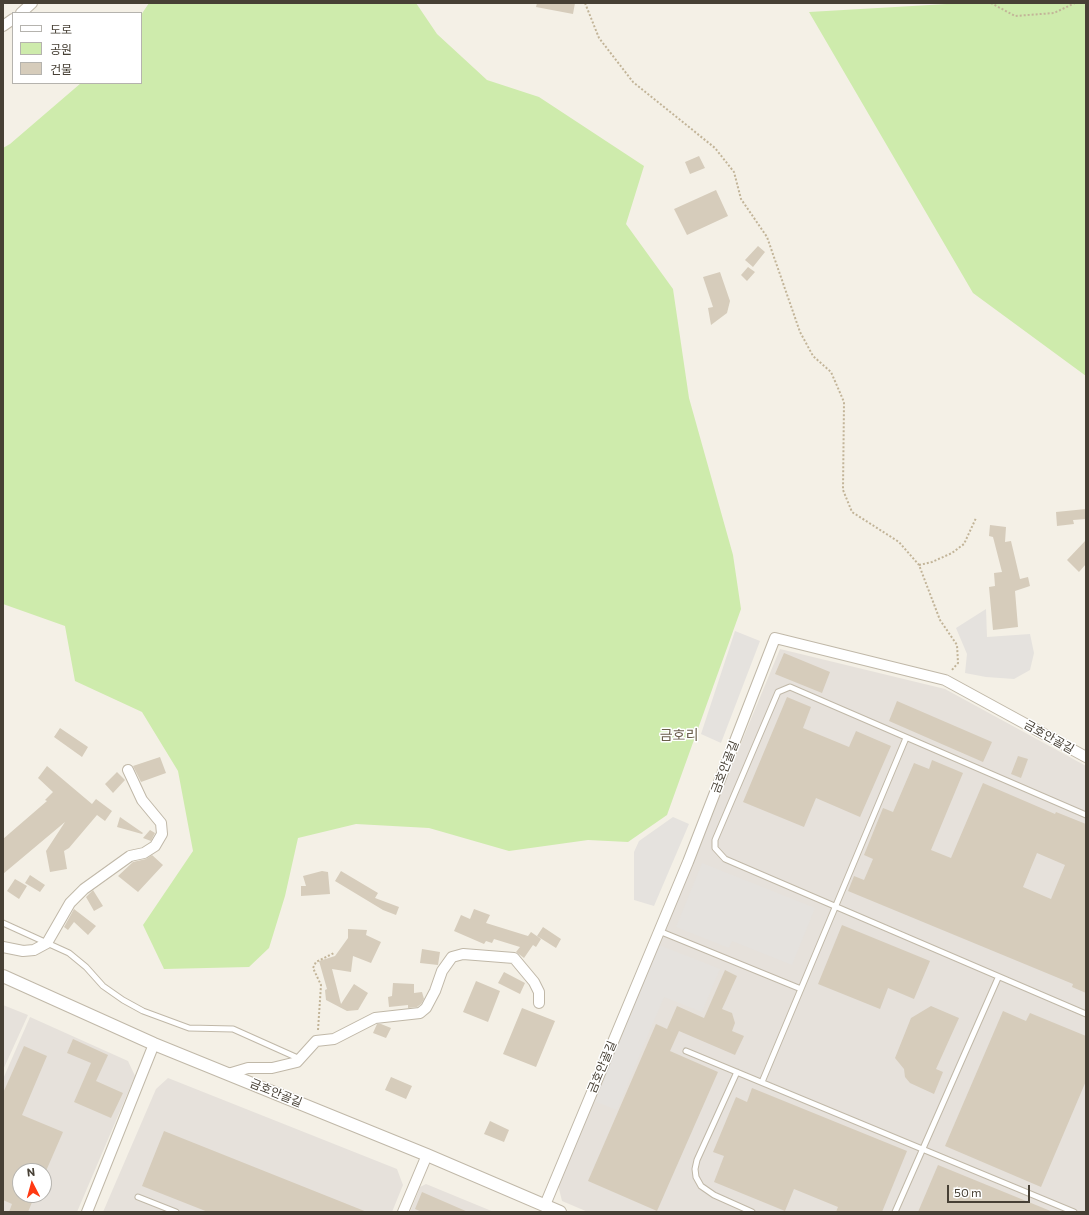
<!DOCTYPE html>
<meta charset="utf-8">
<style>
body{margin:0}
#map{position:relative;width:1089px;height:1215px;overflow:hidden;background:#f4f0e6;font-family:Commissioner,"Noto Sans KR",sans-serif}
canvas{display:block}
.frame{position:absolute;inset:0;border:4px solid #474035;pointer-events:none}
.legend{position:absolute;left:12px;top:12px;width:130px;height:72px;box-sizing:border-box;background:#fff;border:1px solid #b5b3ae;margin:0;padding:5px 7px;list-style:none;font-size:12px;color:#474035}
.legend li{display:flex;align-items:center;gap:8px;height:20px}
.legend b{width:20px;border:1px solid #b5b3ae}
.north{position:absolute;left:12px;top:1163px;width:40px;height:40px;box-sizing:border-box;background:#fff;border:1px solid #b5b3ae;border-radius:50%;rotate:354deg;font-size:11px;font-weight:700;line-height:16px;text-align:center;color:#474035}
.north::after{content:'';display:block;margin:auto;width:14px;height:18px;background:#ff3912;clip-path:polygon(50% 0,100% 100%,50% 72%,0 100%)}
.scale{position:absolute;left:947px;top:1185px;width:83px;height:18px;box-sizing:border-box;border:2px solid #474035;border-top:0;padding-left:5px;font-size:12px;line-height:14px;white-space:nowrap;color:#474035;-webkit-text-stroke:3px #fff;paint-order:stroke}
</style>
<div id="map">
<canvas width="1089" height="1215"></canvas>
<div class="frame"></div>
<ul class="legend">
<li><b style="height:5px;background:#fff"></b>도로</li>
<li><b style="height:11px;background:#ceebac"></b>공원</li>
<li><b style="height:11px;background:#d6ccbb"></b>건물</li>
</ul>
<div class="north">N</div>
<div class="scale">50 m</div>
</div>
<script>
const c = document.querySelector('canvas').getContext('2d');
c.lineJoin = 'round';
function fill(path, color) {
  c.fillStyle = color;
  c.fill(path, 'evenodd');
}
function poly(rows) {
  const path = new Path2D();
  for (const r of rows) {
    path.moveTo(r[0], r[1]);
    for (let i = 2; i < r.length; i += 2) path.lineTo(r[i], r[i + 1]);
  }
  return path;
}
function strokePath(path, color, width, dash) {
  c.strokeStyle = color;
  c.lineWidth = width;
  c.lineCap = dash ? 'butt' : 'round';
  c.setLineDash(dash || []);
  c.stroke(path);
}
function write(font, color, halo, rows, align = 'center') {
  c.font = font + ' Commissioner,"Noto Sans KR",sans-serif';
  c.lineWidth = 3;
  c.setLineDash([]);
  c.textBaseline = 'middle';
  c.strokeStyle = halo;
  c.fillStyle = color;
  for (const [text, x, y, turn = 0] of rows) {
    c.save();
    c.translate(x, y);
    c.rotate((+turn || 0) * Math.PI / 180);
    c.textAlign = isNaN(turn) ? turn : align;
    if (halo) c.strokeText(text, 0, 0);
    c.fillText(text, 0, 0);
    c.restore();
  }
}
const industrial = poly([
 [780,649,945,689,1086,766,1086,1212,588,1212,562,1201,558,1185],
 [3,1005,28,1015,3,1070],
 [30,1017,128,1061,135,1076,77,1212,3,1212,3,1079],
 [20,1171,44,1171,44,1195,20,1195],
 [168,1078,397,1169,403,1185,392,1212,103,1212,156,1089],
 [426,1184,494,1212,410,1212,420,1187]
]);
const green = poly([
 [149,3,416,3,437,34,487,80,539,97,644,166,626,224,673,289,689,398,733,555,741,609,667,815,628,842,588,840,509,851,429,828,356,824,298,838,285,896,269,948,249,967,164,969,143,925,193,851,178,771,142,712,75,681,65,626,3,604,3,148,10,144,81,83,141,83,141,15],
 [964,3,1086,3,1086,376,973,293,809,12]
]);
const parking = poly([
 [986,609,987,637,1030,634,1034,653,1030,670,1014,679,986,677,965,673,967,654,956,628],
 [735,631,760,641,721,743,701,734],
 [673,817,689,824,654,906,634,900,634,852,639,841],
 [702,863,815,908,792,965,732,941,729,948,676,927],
 [659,945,720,969,702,1012,664,997,617,1110,594,1101]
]);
const building = poly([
 [537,3,575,3,573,14,536,7],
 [699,156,705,168,690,174,685,162],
 [716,190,728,216,687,235,674,209],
 [758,246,765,252,753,267,745,260],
 [748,267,755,272,747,281,741,275],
 [720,272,730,301,727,313,711,325,708,308,713,307,703,277],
 [1086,509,1086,519,1073,520,1074,524,1057,526,1056,512],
 [990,525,1006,527,1005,542,1011,541,1020,579,1028,577,1030,586,1015,591,1018,627,993,630,989,587,995,586,994,573,1002,572,993,537,989,536],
 [1086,540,1086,564,1079,572,1067,560],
 [784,653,830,672,822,693,775,674],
 [787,697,811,707,803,728,849,747,856,731,891,746,860,817,816,798,804,827,743,802],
 [897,701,992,742,983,762,889,721],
 [60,728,88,747,82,757,54,737],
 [1018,756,1028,759,1021,778,1011,774],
 [160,757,166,773,141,782,133,766],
 [932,760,963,773,931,850,951,858,983,783,1055,814,1056,812,1086,824,1086,993,1072,987,1073,984,848,891,854,876,864,880,873,859,864,855,883,808,893,812,914,763,929,769],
 [1037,853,1065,865,1051,899,1023,887],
 [47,766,92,804,96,799,112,811,105,821,97,815,69,848,64,851,67,869,50,872,46,851,65,822,3,874,3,839,47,801,45,800,53,792,38,778],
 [117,772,125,780,113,793,105,784],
 [120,817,143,833,142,834,117,827],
 [150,830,155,833,151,841,143,838],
 [152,855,163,865,138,892,118,876,133,862,146,859],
 [322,871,328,872,330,894,301,896,301,886,306,886,303,876],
 [341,871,378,893,375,898,399,907,396,915,383,910,335,881],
 [30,875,45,885,40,892,25,883],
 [15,879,27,886,19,899,7,891],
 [93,890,103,906,94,911,86,897],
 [74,909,96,926,88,935,74,922,68,930,64,927],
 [474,909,490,915,486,923,528,936,531,932,541,939,536,947,533,945,524,958,516,952,520,947,494,939,492,943,486,941,484,944,454,931,461,915,470,919],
 [842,925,930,961,914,999,888,988,880,1009,818,984],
 [543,927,561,939,556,948,537,936],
 [348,929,367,930,366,935,381,942,371,963,353,956,351,972,332,969,341,1004,354,984,368,993,358,1010,347,1011,326,1000,325,990,327,989,319,961,335,956,348,938],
 [422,949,440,952,438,965,420,963],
 [725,970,737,976,722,1009,732,1013,735,1023,732,1031,744,1036,735,1055,679,1031,670,1051,718,1072,657,1211,588,1181,656,1024,667,1029,677,1006,704,1018],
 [504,972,525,983,520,994,498,983],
 [476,981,500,991,488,1022,463,1012],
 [393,983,414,984,414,993,422,992,424,999,421,1004,417,1007,408,1008,408,1005,389,1007,388,997,392,996],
 [931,1006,959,1018,936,1069,943,1072,934,1094,910,1083,905,1077,904,1069,895,1058,911,1018],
 [522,1008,555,1021,536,1067,503,1054],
 [1003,1011,1026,1021,1030,1013,1086,1036,1086,1081,1041,1187,945,1146],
 [377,1024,381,1024,391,1028,386,1038,373,1033],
 [73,1039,108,1055,96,1081,123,1093,111,1118,74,1102,91,1063,67,1053],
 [24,1046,47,1056,22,1115,63,1132,46,1171,20,1171,20,1195,35,1195,28,1212,9,1212,12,1204,3,1200,3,1093],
 [391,1077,412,1086,406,1099,385,1090],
 [752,1088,907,1151,882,1212,836,1212,838,1207,794,1189,785,1211,714,1182,724,1156,713,1152,736,1097,747,1102],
 [490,1121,509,1130,504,1142,484,1134],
 [164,1131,367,1212,208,1212,142,1186],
 [938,1165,1053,1212,918,1212],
 [422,1192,468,1212,422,1212,415,1209]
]);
const path = poly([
 [585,3,599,38,633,82,715,148,734,172,741,199,767,237,800,332,813,356,831,372,844,402,843,490,852,512,899,542,919,565,940,620,957,645,958,663,951,671],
 [991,3,1015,16,1054,13,1075,3],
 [919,565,932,562,952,553,964,544,976,518],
 [318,1030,321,985,313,968,316,962,334,953]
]);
const service = poly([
 [1086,815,790,687,778,692,715,840,715,848,725,859,1086,1014],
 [3,923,69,953,86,967,103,986,123,1000,143,1011,189,1028,233,1029,300,1059],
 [659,931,801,989],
 [686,1051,1074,1212],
 [737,1072,697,1160,695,1169,696,1177,701,1186,714,1195,752,1212],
 [762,1082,906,738],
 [138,1197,176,1212],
 [895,1212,998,978]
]);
const minor = poly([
 [21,13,32,3],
 [3,26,13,19],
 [3,947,23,951,34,950,47,943,70,903,84,889,130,856,144,853,155,846,162,834,161,823,142,800,128,770],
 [228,1074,248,1068,272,1068,297,1062,316,1041,334,1039,375,1018,420,1013,426,1008,435,991,442,971,452,957,463,954,514,958,534,982,539,992,539,1003],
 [545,1205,688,862,775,638,945,680,1086,757],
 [87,1212,154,1044],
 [403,1212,427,1155]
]);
const tertiary = poly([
 [3,976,154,1044,427,1155,560,1212]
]);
const streetNames = [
 ["금호안골길",1049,737,29],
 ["금호안골길",725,767,-69],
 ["금호안골길",602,1067,-67],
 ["금호안골길",276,1093,22]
];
const quarterNames = [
 ["금호리",679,735]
];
fill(industrial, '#e6e1db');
fill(green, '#ceebac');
fill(parking, '#e5e2de');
fill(building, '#d6ccbb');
strokePath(service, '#c0b8a8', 7);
strokePath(minor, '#c0b8a8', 12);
strokePath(tertiary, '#c0b8a8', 14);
strokePath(path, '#c2b498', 2, [2, 2]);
strokePath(service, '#fff', 5);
strokePath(minor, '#fff', 10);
strokePath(tertiary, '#fff', 12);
write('12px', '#474035', '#fff', streetNames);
write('14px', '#6a5e4b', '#fff', quarterNames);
</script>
